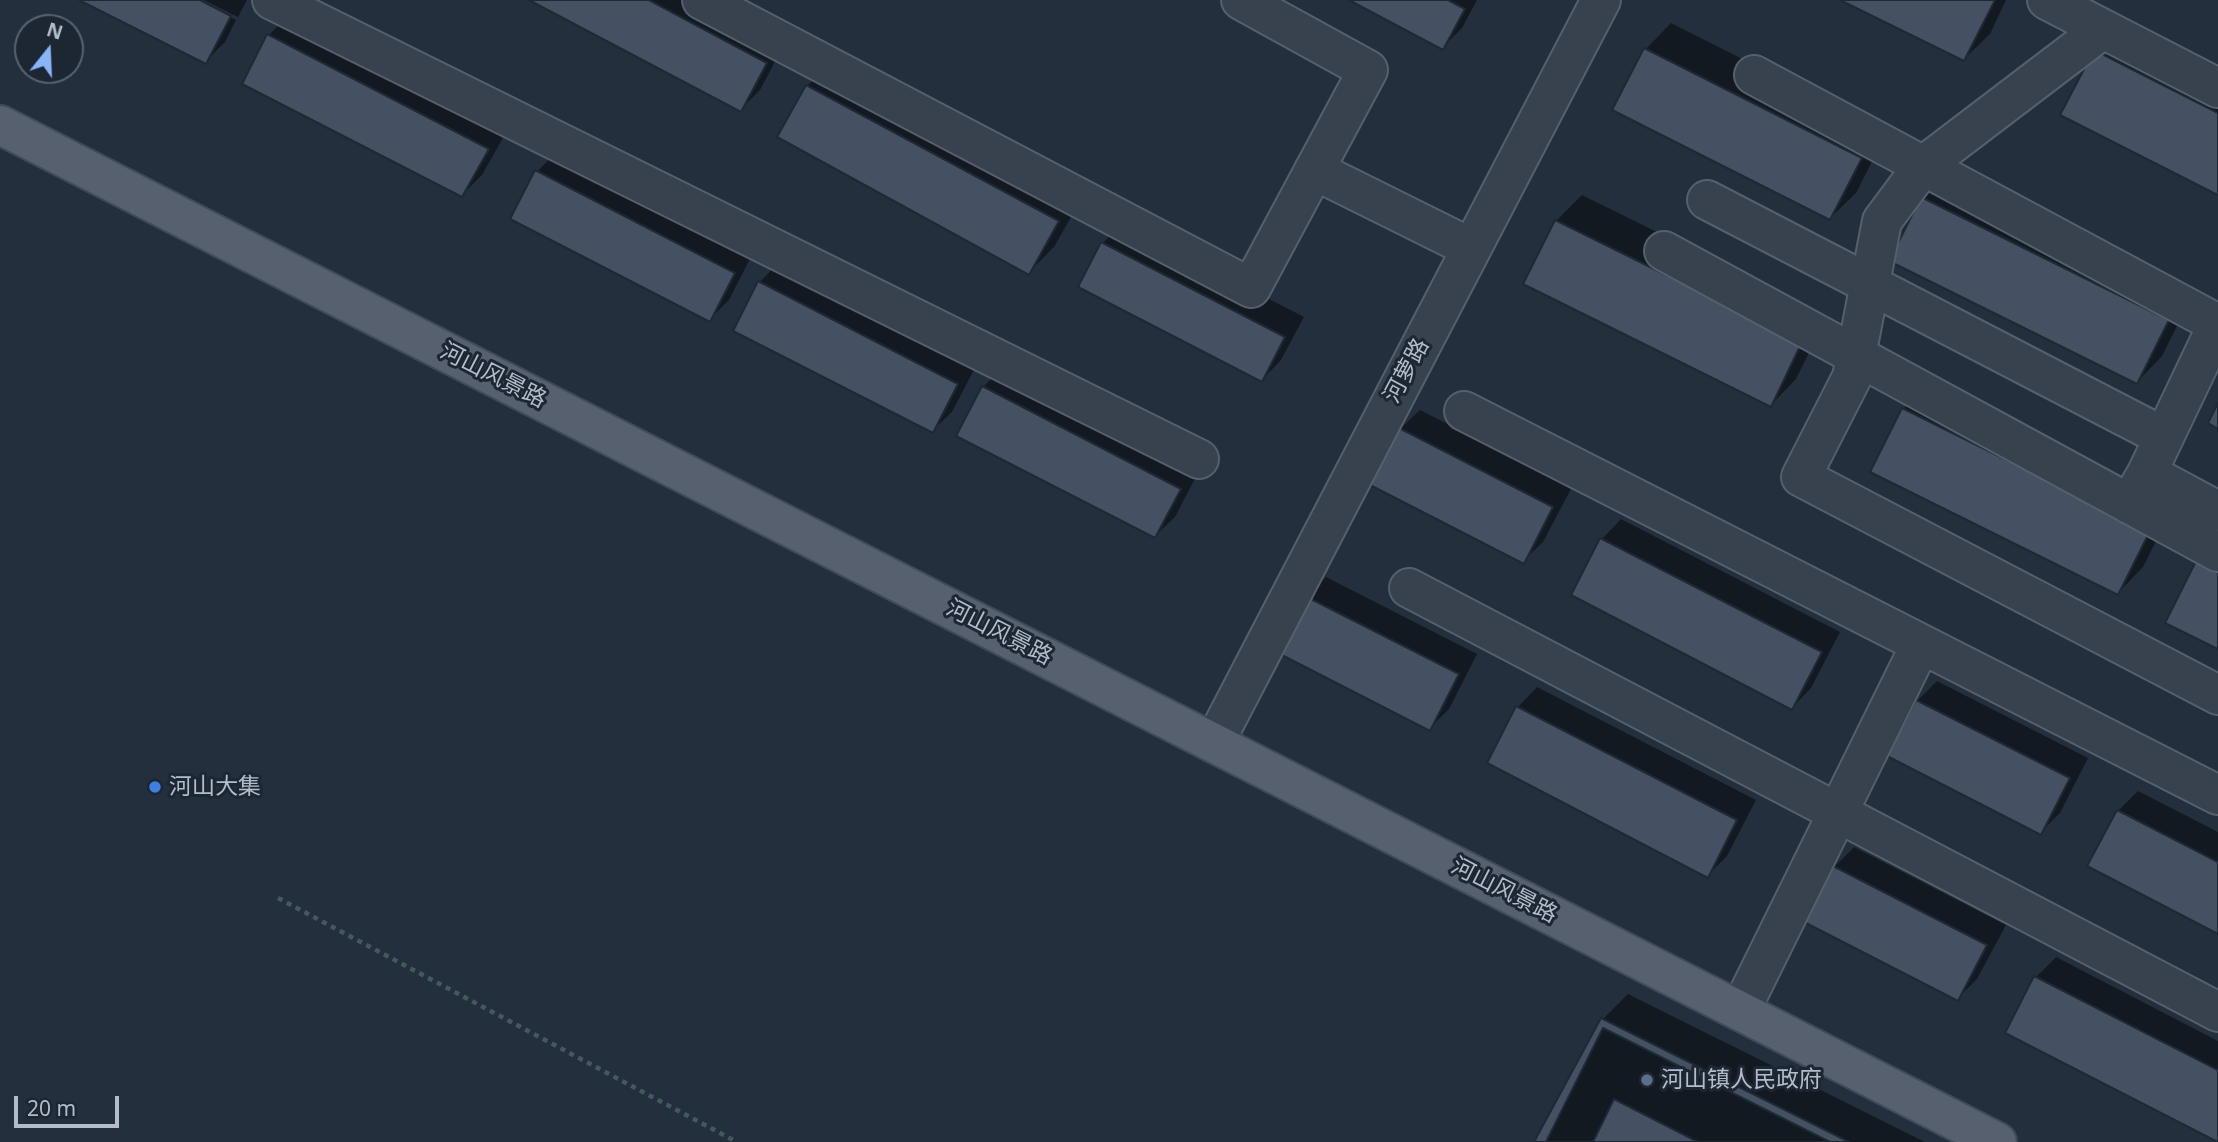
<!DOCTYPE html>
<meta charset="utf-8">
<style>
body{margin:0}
#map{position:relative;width:2218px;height:1142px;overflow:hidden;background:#242f3e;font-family:"Noto Sans",sans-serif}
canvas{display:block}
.north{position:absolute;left:14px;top:14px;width:70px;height:70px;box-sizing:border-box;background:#1d2633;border:2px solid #59626f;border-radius:50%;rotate:18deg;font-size:19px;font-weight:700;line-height:28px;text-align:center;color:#b4bcc9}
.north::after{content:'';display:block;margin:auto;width:24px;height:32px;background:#8ab4f8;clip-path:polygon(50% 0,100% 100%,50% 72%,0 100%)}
.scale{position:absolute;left:14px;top:1096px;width:105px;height:32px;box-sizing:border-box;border:4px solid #b4bcc9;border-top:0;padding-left:9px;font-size:21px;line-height:24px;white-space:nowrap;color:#b4bcc9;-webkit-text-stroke:5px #1d2633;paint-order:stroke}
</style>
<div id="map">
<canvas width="2218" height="1142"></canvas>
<div class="north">N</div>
<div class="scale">20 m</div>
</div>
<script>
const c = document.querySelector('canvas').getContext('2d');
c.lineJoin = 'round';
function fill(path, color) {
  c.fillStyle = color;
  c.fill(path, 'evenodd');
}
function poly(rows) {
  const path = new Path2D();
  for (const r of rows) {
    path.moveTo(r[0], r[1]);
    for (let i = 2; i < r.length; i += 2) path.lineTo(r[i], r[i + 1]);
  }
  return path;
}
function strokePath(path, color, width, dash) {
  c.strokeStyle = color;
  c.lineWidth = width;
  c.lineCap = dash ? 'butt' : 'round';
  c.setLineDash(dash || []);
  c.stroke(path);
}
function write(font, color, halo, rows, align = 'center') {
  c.font = font + ' "Noto Sans","Noto Sans SC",sans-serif';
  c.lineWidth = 6;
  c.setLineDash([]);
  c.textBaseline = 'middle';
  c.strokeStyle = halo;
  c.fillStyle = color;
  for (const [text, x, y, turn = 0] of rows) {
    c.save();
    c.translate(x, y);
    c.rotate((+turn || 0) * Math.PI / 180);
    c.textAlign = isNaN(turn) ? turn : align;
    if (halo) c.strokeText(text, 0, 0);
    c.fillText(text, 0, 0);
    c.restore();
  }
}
const shadow = poly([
 [83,0,196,0,236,20,225,42,206,61],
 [204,0,247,0,238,17],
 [533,0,705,0,785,43,760,90,740,110],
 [1353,0,1477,0,1462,28,1442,48],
 [1844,0,2006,0,1990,34,1964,59],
 [288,16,508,129,482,175,462,195,269,35],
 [1671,23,1887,132,1856,193,1830,218,1615,110,1646,49],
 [2121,26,2218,75,2218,193,2063,114],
 [833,60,1083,196,1054,247,1029,272,807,86],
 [556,152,753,253,729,300,709,320,537,172],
 [1948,173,2193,294,2162,356,2137,382,1922,198],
 [1582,195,1827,316,1796,379,1771,405,1556,221],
 [1122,223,1304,317,1281,360,1262,380,1103,243],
 [779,262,977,364,952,412,932,431,760,282],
 [1003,367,1200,469,1175,517,1155,536,983,387],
 [1928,384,2174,505,2143,567,2118,593,1903,409],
 [1420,410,1572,487,1543,542,1523,561,1400,429],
 [1621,519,1840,632,1811,688,1792,708,1602,539],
 [1326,577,1477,654,1449,709,1429,729,1306,597],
 [1937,681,2088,758,2060,813,2040,833,1889,756,1917,701],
 [1537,687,1756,800,1727,856,1708,875,1518,707],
 [2138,791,2218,832,2218,932,2118,811],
 [1854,847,2006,925,1977,979,1957,999,1834,867],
 [2056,957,2218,1041,2218,1141,2007,1032,2036,977],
 [1628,994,1925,1142,1536,1142,1603,1019]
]);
const building = poly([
 [79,0,200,0,231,16,206,64,79,0],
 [529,0,649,0,767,63,741,112,529,0],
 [1349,0,1448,0,1465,9,1443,50,1349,0],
 [1840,0,1995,0,1964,61,1840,0],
 [267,34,489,149,462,197,242,84,267,34],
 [1644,48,1862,158,1830,220,1612,110,1644,48],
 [2094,50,2218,113,2218,195,2060,115,2094,50],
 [806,85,1059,221,1029,275,777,137,806,85],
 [535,170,735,273,710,322,510,219,535,170],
 [1921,197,2169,320,2137,384,1889,261,1921,197],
 [1555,220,1802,342,1771,407,1523,284,1555,220],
 [1101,242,1285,337,1262,382,1078,287,1101,242],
 [758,281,958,384,933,433,733,331,758,281],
 [982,386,1181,489,1155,538,956,436,982,386],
 [2218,403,2218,429,2208,423,2218,403],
 [1902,408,2150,531,2118,595,1870,472,1902,408],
 [1399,428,1553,507,1524,564,1370,485,1399,428],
 [1600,538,1822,652,1792,710,1571,595,1600,538],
 [2197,559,2218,569,2218,649,2165,623,2197,559],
 [1305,596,1459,674,1430,731,1276,652,1305,596],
 [1916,700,2070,778,2041,835,1887,756,1916,700],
 [1516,706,1737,820,1708,878,1487,763,1516,706],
 [2117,810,2218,862,2218,934,2087,866,2117,810],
 [1833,866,1987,945,1958,1001,1804,922,1833,866],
 [2034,976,2218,1070,2218,1142,2005,1033,2034,976],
 [1601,1018,1849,1142,1534,1142,1601,1018],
 [1603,1028,1830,1142,1698,1142,1614,1099,1593,1142,1546,1142,1603,1028]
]);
const path = poly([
 [278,898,737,1142]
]);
const minor = poly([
 [272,0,1199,459],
 [702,0,1251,288,1368,70,1241,0],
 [2047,0,2218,88],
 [2103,29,1923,166,1882,221,1852,377,1801,477,2218,695],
 [1754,75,2218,324],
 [1314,170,1471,248],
 [1707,200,2164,437],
 [1664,251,2218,552],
 [1464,411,2218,795],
 [2147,473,2218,511],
 [2129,504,2147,473,2218,324],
 [1409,588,2218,1012],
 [1214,743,1601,0],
 [1740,1011,1921,644]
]);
const major = poly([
 [0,125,1997,1142]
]);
const markers = [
 [155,787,7,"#3f7fe0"],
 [1647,1080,7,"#5c6f8a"]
];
const streetNames = [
 ["河萝路",1407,371,-62],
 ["河山风景路",493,376,27],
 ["河山风景路",999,633,27],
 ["河山风景路",1504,891,27]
];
const poiNames = [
 ["河山大集",169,787],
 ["河山镇人民政府",1661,1080]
];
fill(shadow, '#0007');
fill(building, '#455162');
strokePath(building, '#1f2835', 2);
strokePath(minor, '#565f6c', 42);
strokePath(major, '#414a57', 42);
strokePath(path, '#44595c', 4.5, [5, 5]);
strokePath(minor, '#38414e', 38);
strokePath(major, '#56606e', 38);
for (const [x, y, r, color] of markers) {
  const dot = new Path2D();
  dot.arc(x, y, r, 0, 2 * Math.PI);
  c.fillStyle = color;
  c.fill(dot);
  strokePath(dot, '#1d2633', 2.5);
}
write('23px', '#b4bcc9', '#1d2633', streetNames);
write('23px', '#b4bcc9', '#1d2633', poiNames, 'left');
</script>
